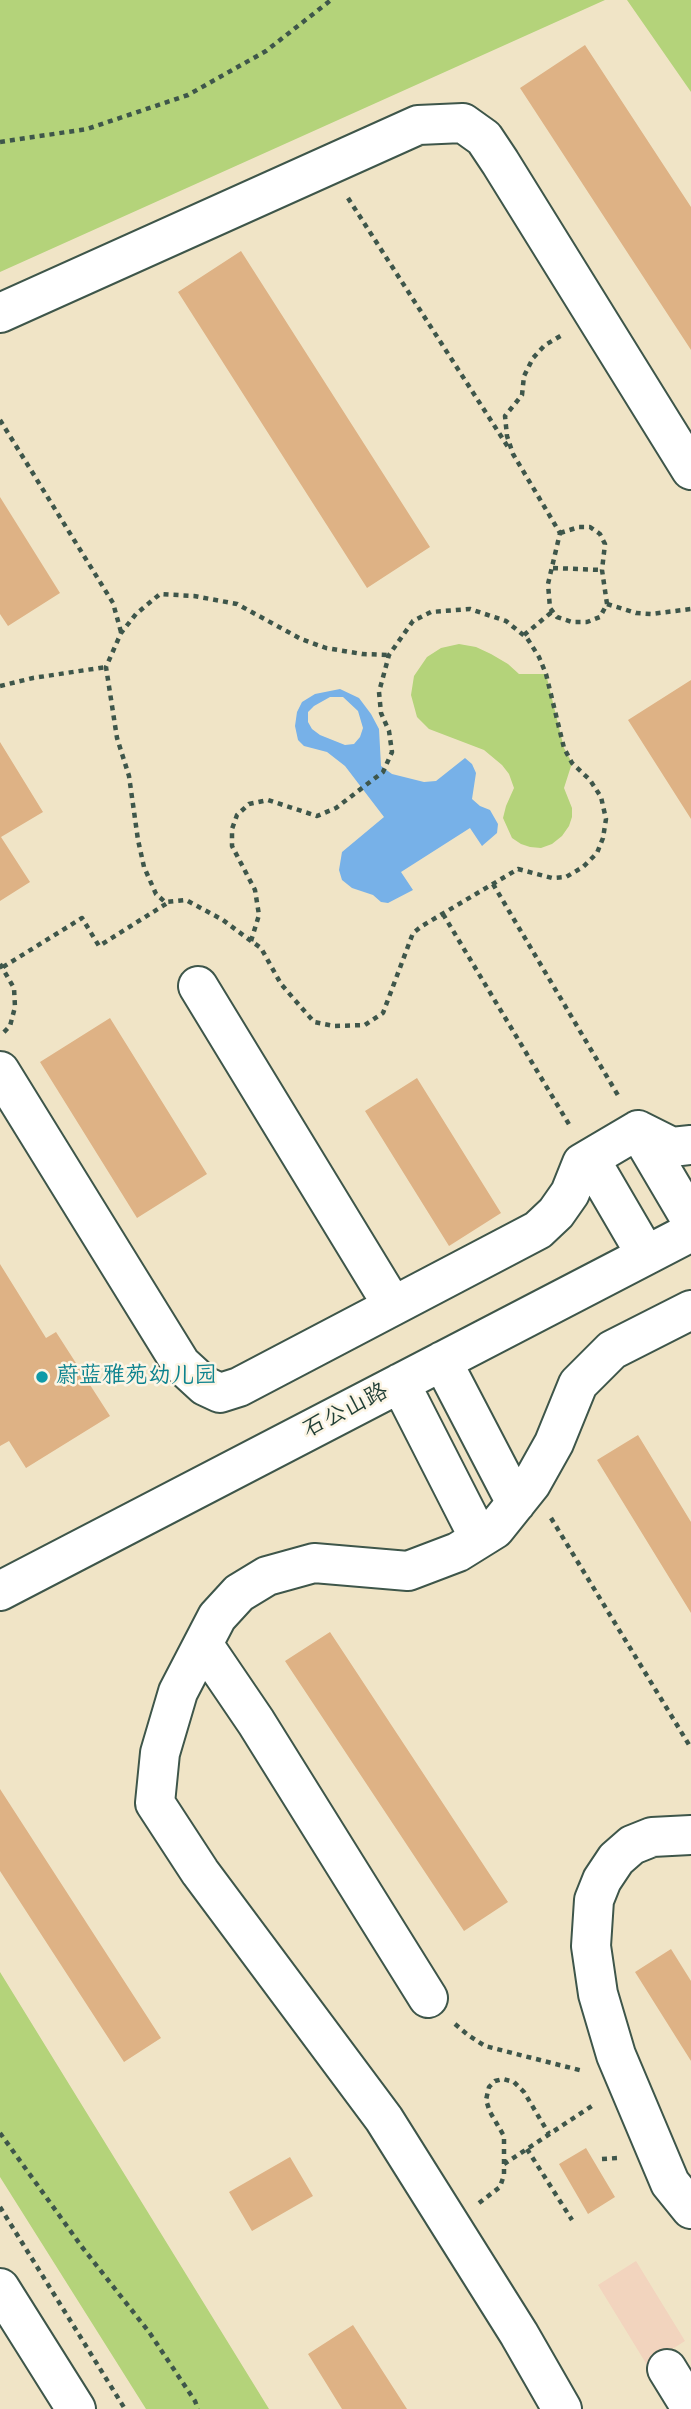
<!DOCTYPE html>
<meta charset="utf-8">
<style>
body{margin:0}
canvas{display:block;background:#f0e4c6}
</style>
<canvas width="691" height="2409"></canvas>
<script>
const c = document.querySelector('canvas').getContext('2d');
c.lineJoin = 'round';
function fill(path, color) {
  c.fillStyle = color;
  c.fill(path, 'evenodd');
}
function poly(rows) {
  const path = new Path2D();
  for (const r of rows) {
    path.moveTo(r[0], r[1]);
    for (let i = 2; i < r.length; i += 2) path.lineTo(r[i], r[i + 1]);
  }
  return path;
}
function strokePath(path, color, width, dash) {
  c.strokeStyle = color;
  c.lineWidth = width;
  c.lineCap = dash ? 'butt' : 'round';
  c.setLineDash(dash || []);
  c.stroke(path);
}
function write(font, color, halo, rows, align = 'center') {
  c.font = font + ' "Architects Daughter","LXGW WenKai TC",sans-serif';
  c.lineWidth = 5;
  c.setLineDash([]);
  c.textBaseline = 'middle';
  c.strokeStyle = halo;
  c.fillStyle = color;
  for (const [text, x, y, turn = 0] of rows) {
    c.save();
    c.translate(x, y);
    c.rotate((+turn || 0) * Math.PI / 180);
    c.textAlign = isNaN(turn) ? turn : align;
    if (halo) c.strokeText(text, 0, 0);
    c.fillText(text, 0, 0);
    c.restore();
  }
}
const built = poly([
 [636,2261,685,2341,647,2365,598,2285]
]);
const green = poly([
 [0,0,605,0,0,272],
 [627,0,691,0,691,92],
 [459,644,476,647,491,654,508,664,519,674,546,674,564,748,572,763,564,788,572,808,572,817,569,826,562,836,552,844,541,848,530,847,521,844,512,838,503,818,506,806,514,788,509,774,502,765,484,750,429,729,417,717,411,695,414,676,427,657,441,648],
 [0,1972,269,2409,146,2409,0,2177]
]);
const water = poly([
 [340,689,359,698,371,714,379,729,381,766,392,774,424,782,436,781,465,758,472,764,476,773,472,799,480,806,490,810,498,824,497,833,482,846,470,828,401,872,413,890,388,903,381,902,373,895,352,888,342,880,339,870,342,852,384,817,345,766,327,752,304,746,298,740,295,726,297,712,302,702,315,694],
 [330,697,343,697,358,711,363,728,360,737,354,744,345,745,320,735,312,729,308,722,308,712,314,706]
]);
const building = poly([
 [585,45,691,207,691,350,520,88],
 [241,251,430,547,367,588,178,292],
 [0,497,60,593,8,626,0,614],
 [691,680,691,819,628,720],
 [0,742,43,812,1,837,30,882,0,901],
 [110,1018,207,1174,137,1218,40,1062],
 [417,1078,501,1213,449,1246,365,1111],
 [0,1264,46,1338,56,1332,110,1416,26,1468,9,1441,0,1446],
 [638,1435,691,1522,691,1613,597,1460],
 [330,1632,508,1902,464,1931,285,1661],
 [0,1789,161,2038,124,2062,0,1871],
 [671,1949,691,1981,691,2061,635,1972],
 [586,2148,615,2197,588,2214,559,2164],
 [290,2157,313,2196,252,2231,229,2192],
 [353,2325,407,2409,342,2409,308,2354]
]);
const path = poly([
 [0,142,87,129,188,95,266,51,331,0],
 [348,198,508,447],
 [0,420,113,603,121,632],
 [560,533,579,527,590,527,600,534,605,544,602,570,607,604,600,617,587,622,572,622,557,617,550,608,548,584,560,533,513,454,507,436,505,416,522,395,524,376,533,358,545,345,564,334],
 [553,568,602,570],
 [607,604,636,613,651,614,691,609],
 [524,635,553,611],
 [0,686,33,678,106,667],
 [493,884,619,1097],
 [443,914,570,1126],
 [251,941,259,915,255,890,232,846,232,829,237,815,249,804,268,800,317,816,336,808,383,772,392,752,389,731,381,713,379,692,389,655,413,621,431,612,470,609,506,621,527,638,539,657,546,674,564,748,572,763,590,780,601,797,606,819,603,838,597,853,583,867,566,877,552,878,518,869,422,926,413,933,383,1013,365,1025,334,1026,314,1022,281,984,261,948,251,941,223,920,186,900,165,902,156,894,144,867,138,840,129,776,117,738,106,667,121,633,136,614,160,594,194,596,237,604,301,639,326,648,362,654,389,655],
 [0,964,14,988,15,1007,10,1026,3,1033],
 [3,967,82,918,99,946,169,902],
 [551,1518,691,1748],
 [455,2024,468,2035,485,2046,583,2071],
 [0,2133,82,2247,149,2332,195,2401,198,2409],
 [527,2149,572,2220],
 [602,2159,618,2158],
 [504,2164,504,2136,490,2112,486,2100,489,2087,495,2081,503,2079,514,2082,524,2092,549,2134],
 [479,2203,500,2187,504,2175,504,2164,595,2104],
 [0,2207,125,2409]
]);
const minor = poly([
 [0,313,418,125,463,123,484,138,500,162,691,470],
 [198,986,393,1306],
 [0,1071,181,1364,205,1386,220,1393,239,1387,538,1230,556,1213,570,1193,582,1163,638,1130],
 [638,1130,691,1220],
 [638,1130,672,1147,691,1145],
 [590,1159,646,1255],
 [442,1361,516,1503],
 [400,1383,479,1538],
 [0,1591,691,1232],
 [203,1644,256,1722,428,1998],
 [691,1835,652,1837,632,1845,616,1859,602,1880,594,1900,591,1946,598,1994,616,2055,670,2183,691,2209],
 [667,2369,691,2408],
 [562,2409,519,2334,384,2119,200,1872,155,1803,160,1753,178,1692,217,1617,239,1593,267,1576,314,1563,408,1571,458,1552,495,1529,531,1484,554,1443,578,1384,612,1350,691,1310]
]);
const major = poly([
 [0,2288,76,2409]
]);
const markers = [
 [42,1377,7,"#0f9aa8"]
];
const cultureNames = [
 ["蔚蓝雅苑幼儿园",56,1377]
];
const streetNames = [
 ["石公山路",346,1412,-27]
];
fill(built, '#f2d4be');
fill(green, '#b4d37a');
fill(water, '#77b1e8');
fill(building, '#deb285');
strokePath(minor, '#3e564a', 42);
strokePath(major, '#3e564a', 42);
strokePath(path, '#3e564a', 4.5, [5, 5]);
strokePath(minor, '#fff', 38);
strokePath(major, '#fff', 38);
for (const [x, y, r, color] of markers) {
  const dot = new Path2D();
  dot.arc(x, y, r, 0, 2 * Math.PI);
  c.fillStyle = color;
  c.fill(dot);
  strokePath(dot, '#fcf5e5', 2.5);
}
write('23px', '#0d838f', '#fcf5e5', cultureNames, 'left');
write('23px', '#1f3d34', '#fcf5e5', streetNames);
</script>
